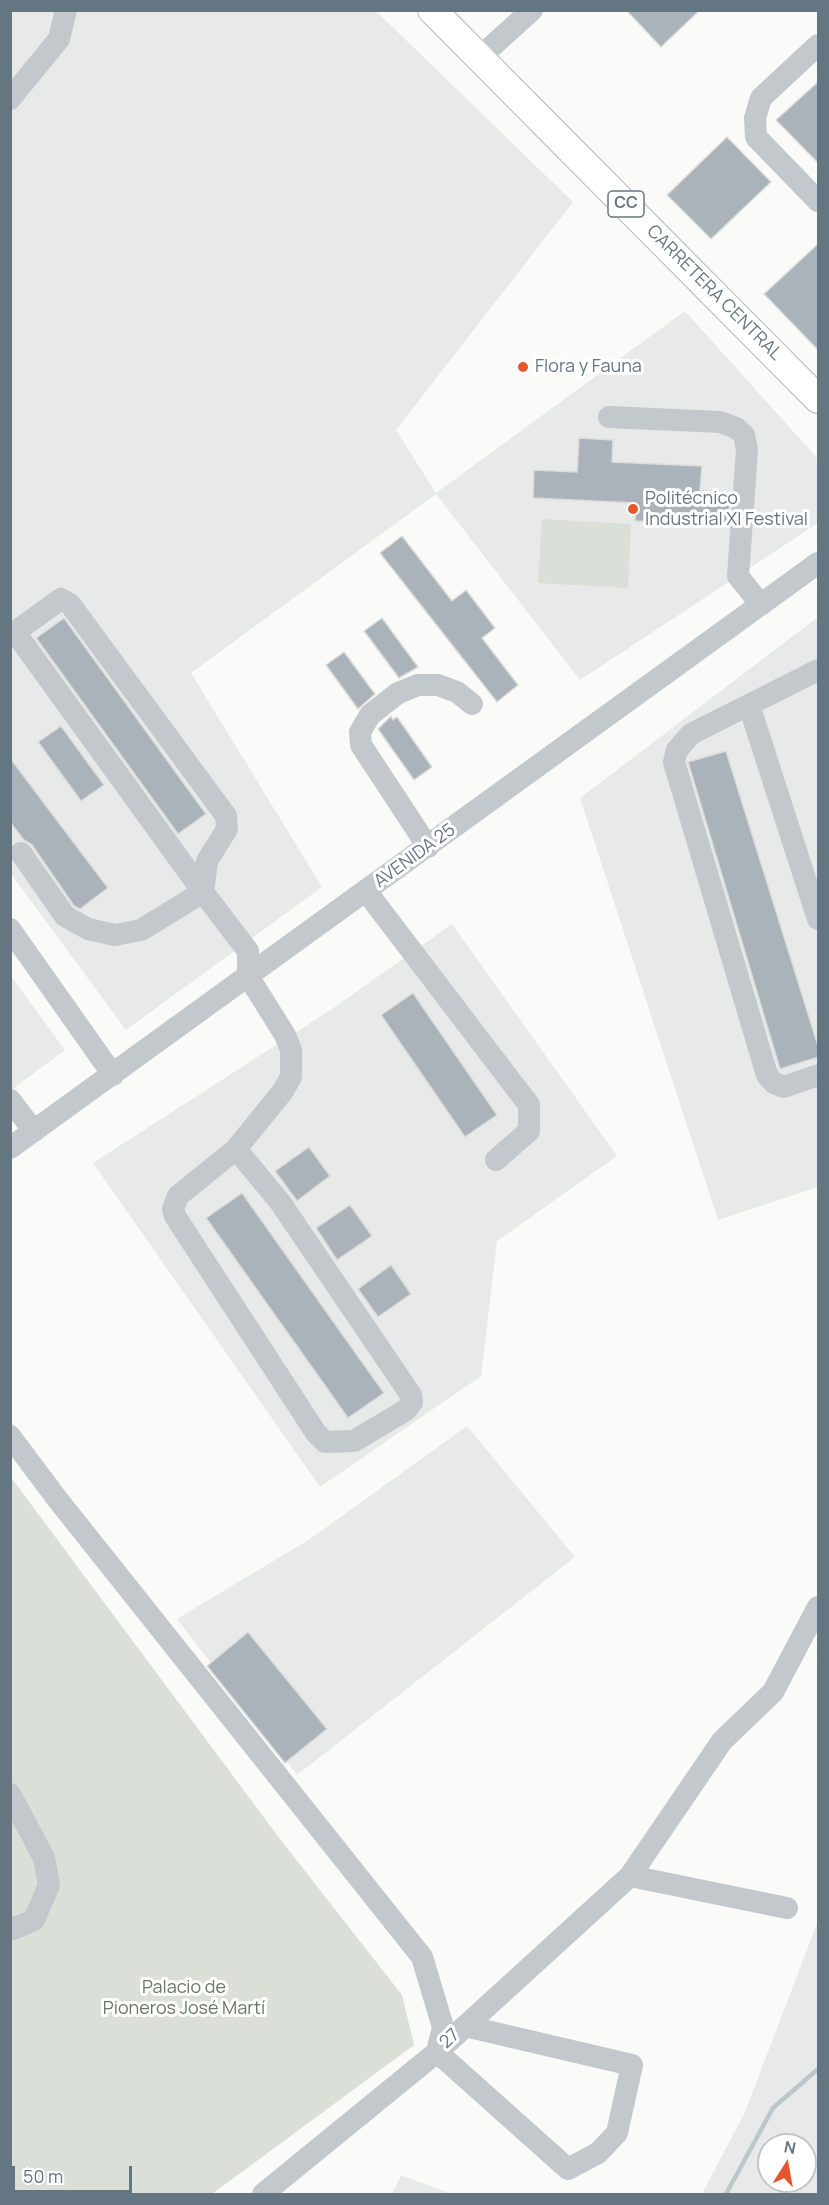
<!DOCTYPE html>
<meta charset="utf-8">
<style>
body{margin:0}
#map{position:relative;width:829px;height:2205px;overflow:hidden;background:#fafaf8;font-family:Manrope,sans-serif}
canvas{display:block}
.frame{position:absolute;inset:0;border:12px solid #657683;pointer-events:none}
.north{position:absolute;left:757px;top:2133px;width:60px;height:60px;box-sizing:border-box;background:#fff;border:2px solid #c1c8cd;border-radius:50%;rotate:11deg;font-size:16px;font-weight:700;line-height:24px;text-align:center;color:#657683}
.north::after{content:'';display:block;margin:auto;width:21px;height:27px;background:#e4572e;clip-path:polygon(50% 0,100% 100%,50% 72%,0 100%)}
.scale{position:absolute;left:12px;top:2166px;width:120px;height:27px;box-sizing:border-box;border:3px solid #657683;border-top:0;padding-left:8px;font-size:18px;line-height:21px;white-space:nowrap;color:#657683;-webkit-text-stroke:4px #fff;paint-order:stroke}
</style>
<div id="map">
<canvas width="829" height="2205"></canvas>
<div class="frame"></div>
<div class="north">N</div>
<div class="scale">50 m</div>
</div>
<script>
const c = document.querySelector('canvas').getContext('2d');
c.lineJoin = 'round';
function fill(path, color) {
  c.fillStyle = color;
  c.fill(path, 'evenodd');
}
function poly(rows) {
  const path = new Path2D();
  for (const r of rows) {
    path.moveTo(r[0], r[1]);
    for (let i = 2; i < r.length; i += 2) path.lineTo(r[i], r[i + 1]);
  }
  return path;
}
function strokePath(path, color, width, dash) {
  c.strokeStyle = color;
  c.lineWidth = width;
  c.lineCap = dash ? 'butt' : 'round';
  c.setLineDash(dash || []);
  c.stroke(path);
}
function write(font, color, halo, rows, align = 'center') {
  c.font = font + ' Manrope,sans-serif';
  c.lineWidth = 6;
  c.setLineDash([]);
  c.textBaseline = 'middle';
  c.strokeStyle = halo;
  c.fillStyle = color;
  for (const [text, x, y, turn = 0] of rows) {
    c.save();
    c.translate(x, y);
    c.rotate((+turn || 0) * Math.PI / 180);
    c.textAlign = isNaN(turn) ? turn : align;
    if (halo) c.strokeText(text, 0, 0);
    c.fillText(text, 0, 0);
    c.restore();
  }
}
const built = poly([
 [11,11,376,11,573,202,396,430,436,493,685,311,818,459,818,523,580,680,436,494,191,673,322,887,126,1030,11,874],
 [818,617,818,1187,718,1220,580,798],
 [452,924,617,1156,497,1241,481,1376,320,1487,93,1163,332,1009],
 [10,975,65,1050,11,1090,10,1090],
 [467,1426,575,1557,297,1775,177,1619,310,1539],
 [818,1921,818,2194,702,2194,745,2112],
 [769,2145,805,2145,805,2181,769,2181],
 [401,2175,451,2194,392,2194]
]);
const green = poly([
 [542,519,631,524,628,588,538,583],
 [10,1476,280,1839,402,1995,414,2045,212,2194,11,2194]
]);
const stream = poly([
 [726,2194,773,2108,818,2069]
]);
const building = poly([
 [626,10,700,10,661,47,626,10],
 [819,81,819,164,776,120,819,81],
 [727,137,771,182,711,239,667,195,727,137],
 [819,243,819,351,764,294,819,243],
 [579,438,613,440,612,462,702,466,700,491,719,491,719,499,730,500,728,525,635,521,636,503,533,498,534,470,577,472,579,438],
 [402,536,452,601,466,590,495,628,482,638,518,685,497,702,380,553,402,536],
 [64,618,206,814,178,834,36,638,64,618],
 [382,618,418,667,399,678,364,631,382,618],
 [344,652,375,694,358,709,326,665,344,652],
 [391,716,393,720,397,717,432,767,414,780,378,729,391,716],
 [61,726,104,785,81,801,38,742,61,726],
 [726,751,819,1049,819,1057,780,1069,688,762,726,751],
 [10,758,108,888,80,909,74,906,32,845,24,840,10,822,10,758],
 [413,993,497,1115,465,1137,381,1015,413,993],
 [309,1147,330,1176,297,1201,275,1171,309,1147],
 [242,1193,384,1393,348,1418,206,1218,242,1193],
 [350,1205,372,1236,337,1260,316,1228,350,1205],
 [391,1265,411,1294,378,1317,358,1289,391,1265],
 [248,1632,327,1729,285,1763,207,1666,248,1632]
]);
const minor = poly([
 [818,45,761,98,755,118,756,137,818,201],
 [480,57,532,10],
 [10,99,59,39,66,10],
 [609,417,720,422,736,428,744,435,747,450,738,576,761,605],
 [818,670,691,734,677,750,674,762,767,1075,774,1083,784,1087,818,1075],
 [749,705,818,919],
 [428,847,361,745,360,732,370,715,398,693,418,685,438,685,457,692,472,704],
 [21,853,65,916,88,929,115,935,141,930,203,892,15,632,61,599,70,604,226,816,227,829,207,861,203,892,248,951,248,976,285,1035,291,1050,291,1077,283,1091,236,1149,178,1196,173,1209,175,1216,316,1433,325,1442,354,1441,406,1410,412,1402,411,1395,280,1202,236,1149],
 [366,891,529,1105,529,1131,496,1160],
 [10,929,113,1075],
 [10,1100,34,1131],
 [10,1148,818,563],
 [10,1436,58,1500,422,1957,443,2027,437,2052],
 [10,1794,44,1858,49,1885,34,1920,10,1930],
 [630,1876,787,1908],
 [437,2052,568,2169,598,2153,617,2133,632,2065,465,2026],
 [263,2194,437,2052,630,1876,722,1741,773,1692,818,1607]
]);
const major = poly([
 [432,10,818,399]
]);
const markers = [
 [523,367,6,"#e4572e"],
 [633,509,6,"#e4572e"]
];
const shields = [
 [626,204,36]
];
const shieldNames = [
 ["CC",626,204]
];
const streetNames = [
 ["CARRETERA CENTRAL",714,293,45],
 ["AVENIDA 25",415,856,-36],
 ["27",450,2039,-44]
];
const poiNames = [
 ["Flora y Fauna",535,367],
 ["Politécnico",645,499],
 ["Industrial XI Festival",645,520]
];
const parkNames = [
 ["Palacio de",184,1988],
 ["Pioneros José Martí",184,2009]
];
fill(built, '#e8e9e9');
fill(green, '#dadfd7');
strokePath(stream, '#bbc7cb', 4.5);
fill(building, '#aab3b9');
strokePath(building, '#dcdcda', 1.5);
strokePath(major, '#b5babe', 30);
strokePath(minor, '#c3c8cc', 22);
strokePath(major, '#fff', 28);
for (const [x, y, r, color] of markers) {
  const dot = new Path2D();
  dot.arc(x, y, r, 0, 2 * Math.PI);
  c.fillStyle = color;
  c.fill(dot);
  strokePath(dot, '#fff', 2);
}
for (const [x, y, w] of shields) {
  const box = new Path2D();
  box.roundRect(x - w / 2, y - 13, w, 26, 4.5);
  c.fillStyle = '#fff';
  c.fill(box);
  strokePath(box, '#657683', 1.5);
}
write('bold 16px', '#657683', null, shieldNames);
write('18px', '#657683', '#fff', streetNames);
write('18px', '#657683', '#fff', poiNames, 'left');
write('18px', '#687a64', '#fff', parkNames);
</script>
